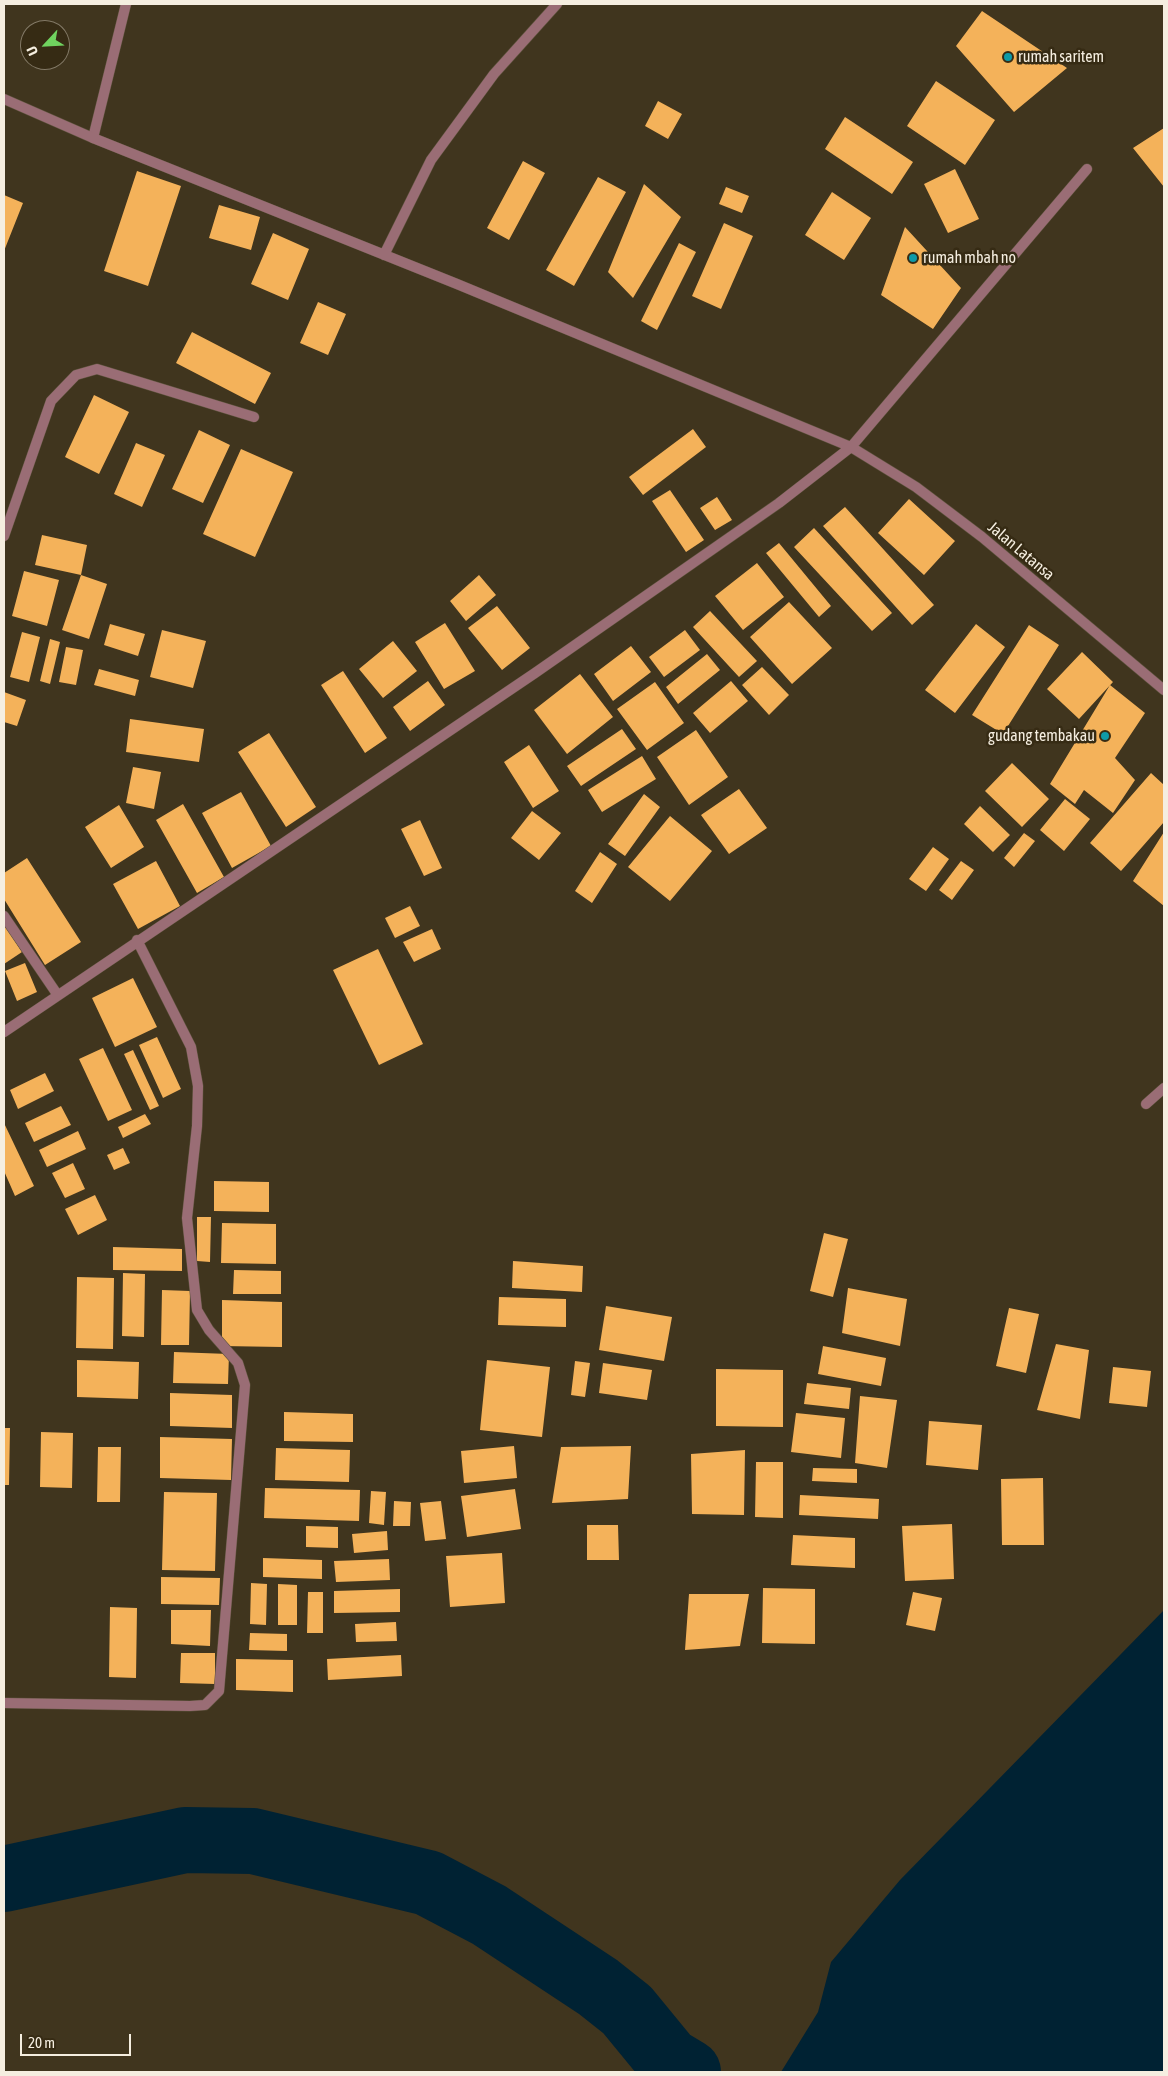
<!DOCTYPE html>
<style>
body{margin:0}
#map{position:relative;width:1168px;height:2076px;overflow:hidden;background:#40351e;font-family:"Asap Condensed",sans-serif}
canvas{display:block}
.frame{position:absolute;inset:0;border:5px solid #f5eee0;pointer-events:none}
.north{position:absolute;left:20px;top:20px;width:50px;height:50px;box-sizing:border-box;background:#362b14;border:1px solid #827966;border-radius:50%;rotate:245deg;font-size:14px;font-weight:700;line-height:20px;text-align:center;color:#f5eee0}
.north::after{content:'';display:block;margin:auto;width:18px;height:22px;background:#70d35f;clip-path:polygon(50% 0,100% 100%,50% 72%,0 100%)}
.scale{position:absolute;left:20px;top:2034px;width:111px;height:22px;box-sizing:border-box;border:2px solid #f5eee0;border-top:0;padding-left:6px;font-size:15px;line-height:18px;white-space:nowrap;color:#f5eee0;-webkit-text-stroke:4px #362b14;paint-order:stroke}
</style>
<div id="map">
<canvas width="1168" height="2076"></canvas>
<div class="frame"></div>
<div class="north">U</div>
<div class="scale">20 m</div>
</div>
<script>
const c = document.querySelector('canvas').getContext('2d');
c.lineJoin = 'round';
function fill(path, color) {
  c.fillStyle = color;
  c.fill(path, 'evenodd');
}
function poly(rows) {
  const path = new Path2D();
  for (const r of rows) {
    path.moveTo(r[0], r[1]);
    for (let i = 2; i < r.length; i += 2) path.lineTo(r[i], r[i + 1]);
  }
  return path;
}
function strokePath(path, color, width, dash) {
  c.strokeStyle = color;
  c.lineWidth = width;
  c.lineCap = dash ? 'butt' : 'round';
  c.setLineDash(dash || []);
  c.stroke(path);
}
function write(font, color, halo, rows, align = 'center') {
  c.font = font + ' "Asap Condensed",sans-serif';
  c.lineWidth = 5;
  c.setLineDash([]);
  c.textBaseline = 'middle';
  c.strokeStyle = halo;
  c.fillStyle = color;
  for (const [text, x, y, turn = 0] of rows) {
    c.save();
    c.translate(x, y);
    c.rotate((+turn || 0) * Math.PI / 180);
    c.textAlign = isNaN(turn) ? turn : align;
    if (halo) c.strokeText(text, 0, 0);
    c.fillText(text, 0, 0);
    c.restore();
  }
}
const water = poly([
 [1164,1610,1164,2072,781,2072,818,2012,831,1962,900,1880]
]);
const river = poly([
 [4,1879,185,1840,253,1841,428,1883,489,1915,598,1987,627,2010,668,2060,688,2072]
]);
const building = poly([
 [982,11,1067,68,1014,112,956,46],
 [936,81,995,120,965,165,907,126],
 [658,101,682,114,668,139,645,126],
 [845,117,913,162,892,194,825,149],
 [1164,128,1164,187,1133,148],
 [523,161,545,173,509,240,487,228],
 [955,169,979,219,948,233,924,184],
 [137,171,181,186,148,286,104,271],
 [598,177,626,192,574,286,546,270],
 [644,184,681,217,633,298,608,272],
 [726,187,749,196,742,213,719,204],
 [832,192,871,218,844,260,805,235],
 [4,195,23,203,4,251],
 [219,205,260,217,251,250,209,238],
 [724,223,753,236,721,309,692,296],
 [905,227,961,288,933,329,881,295],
 [273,233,309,249,288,300,251,284],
 [679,243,696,252,657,330,641,321],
 [318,302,346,314,328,355,300,343],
 [192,332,271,373,255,404,176,363],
 [94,395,129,412,99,474,65,457],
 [693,429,706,447,643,495,629,477],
 [199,430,230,445,203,503,172,489],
 [136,443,165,455,142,507,114,494],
 [241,449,293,472,255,557,203,534],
 [670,490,704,540,686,552,652,501],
 [717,497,732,520,715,530,700,508],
 [909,499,955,541,924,575,878,533],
 [845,507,934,605,912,625,823,526],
 [814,528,892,613,872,631,794,547],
 [42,535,87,545,81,575,107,584,89,639,62,630,81,575,35,565],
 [779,543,831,606,819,617,766,553],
 [757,563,784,597,743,630,715,596],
 [24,571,59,580,47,626,12,616],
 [479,575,496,595,466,621,450,601],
 [789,602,832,648,792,684,750,637],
 [497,606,530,648,502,670,468,628],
 [710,611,757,661,739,677,693,627],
 [445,623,475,671,444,689,415,642],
 [110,624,145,634,138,656,104,645],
 [976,624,1005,647,955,713,925,690],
 [1029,625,1059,645,1003,734,972,715],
 [162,630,206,641,193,688,150,677],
 [685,630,700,650,664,677,649,657],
 [22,632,40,637,29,682,10,677],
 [50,639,60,642,50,684,40,681],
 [393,641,417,671,383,698,359,669],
 [631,646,651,672,613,701,594,674],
 [66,647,83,650,76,685,59,682],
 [1082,652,1113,682,1079,719,1047,689],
 [707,654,720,670,678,704,666,687],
 [762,667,789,695,769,715,742,685],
 [99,669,139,680,135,696,94,685],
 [343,671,387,738,365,753,321,685],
 [580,674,613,717,567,754,534,710],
 [428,681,445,705,410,731,393,707],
 [731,681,748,701,710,733,693,713],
 [655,682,684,723,647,750,617,709],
 [1110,685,1145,713,1115,758,1135,780,1113,813,1084,790,1075,804,1050,784],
 [4,692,26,700,17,726,4,722],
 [130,719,204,729,199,762,126,752],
 [622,729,636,749,581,786,567,766],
 [696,730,728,777,689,805,657,757],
 [269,733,316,807,286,827,238,752],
 [529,745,559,791,533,808,504,762],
 [642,756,656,779,602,812,588,790],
 [1012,763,1049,799,1022,827,985,791],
 [133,767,161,772,154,809,126,803],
 [1151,773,1164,785,1164,822,1121,871,1090,843],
 [739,789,767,828,729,854,701,815],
 [241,792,271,846,232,868,202,813],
 [644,794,660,807,625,856,608,844],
 [1065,799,1090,819,1064,851,1040,830],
 [183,804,224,877,197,893,156,820],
 [119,805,144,847,111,868,85,827],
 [980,806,1010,835,993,852,964,824],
 [532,811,561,833,539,860,511,838],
 [670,816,712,851,670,901,628,867],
 [420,820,442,868,424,876,401,829],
 [1164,832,1164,906,1133,881],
 [1024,833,1035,841,1014,867,1004,858],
 [933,847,949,859,926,891,909,879],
 [600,852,617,864,592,903,575,891],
 [27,858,81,942,45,965,4,899,4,873],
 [156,861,180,906,138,929,113,884],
 [961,861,974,870,952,900,939,890],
 [410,906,420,926,395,938,385,918],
 [4,924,22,952,4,964],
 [432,929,441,949,414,962,403,942],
 [378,949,423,1044,379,1065,333,970],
 [25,963,37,992,17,1001,5,971],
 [133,978,157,1027,115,1047,92,998],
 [157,1037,181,1089,163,1098,139,1045],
 [103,1048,132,1110,108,1121,79,1059],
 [133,1050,159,1106,150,1110,124,1054],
 [45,1073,54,1091,18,1109,10,1090],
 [61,1106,71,1125,34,1142,25,1123],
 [145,1114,151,1124,123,1138,118,1127],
 [4,1123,34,1186,15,1196,4,1171],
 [78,1131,86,1149,47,1167,39,1150],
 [123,1148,130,1163,114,1170,107,1155],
 [73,1163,85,1189,65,1198,52,1173],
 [214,1181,269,1182,269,1212,214,1211],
 [95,1195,107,1220,78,1235,65,1209],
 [197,1217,211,1217,210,1262,197,1261],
 [222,1223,276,1224,276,1264,221,1263],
 [824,1233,848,1239,833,1297,810,1291],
 [113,1247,182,1249,182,1271,113,1270],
 [513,1261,583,1266,582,1292,512,1288],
 [234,1270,281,1271,281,1294,233,1294],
 [123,1273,145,1274,144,1337,122,1336],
 [77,1277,114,1278,113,1349,76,1348],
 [848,1288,907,1299,900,1346,842,1333],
 [162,1290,190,1291,189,1345,161,1345],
 [499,1297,566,1299,566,1327,498,1325],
 [222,1300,282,1302,282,1347,222,1346],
 [606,1306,672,1317,664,1361,599,1350],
 [1009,1308,1039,1314,1026,1373,996,1366],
 [1056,1344,1089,1350,1080,1419,1037,1410],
 [823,1346,886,1358,881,1386,818,1374],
 [174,1352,229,1354,228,1384,173,1383],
 [77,1360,139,1362,138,1399,77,1397],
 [487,1360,550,1367,542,1437,480,1430],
 [575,1361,590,1363,585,1397,571,1395],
 [603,1363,652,1370,647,1400,599,1393],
 [1113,1367,1151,1371,1147,1407,1109,1403],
 [716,1369,783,1370,783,1427,716,1426],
 [807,1383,851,1388,849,1409,804,1404],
 [170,1393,232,1395,232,1428,170,1426],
 [860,1396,897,1400,887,1468,855,1463],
 [284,1412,353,1414,353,1442,284,1441],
 [796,1413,845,1418,841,1458,791,1452],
 [929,1421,982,1425,978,1470,926,1465],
 [4,1428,10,1428,9,1485,4,1485],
 [41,1432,73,1433,72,1488,40,1487],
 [160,1437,232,1439,231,1480,160,1478],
 [514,1446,517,1478,464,1483,461,1451],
 [631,1446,628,1499,552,1503,561,1447],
 [98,1447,121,1447,120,1502,97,1502],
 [276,1448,350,1450,349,1482,275,1480],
 [745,1450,744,1515,692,1514,691,1454],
 [756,1462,783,1462,783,1518,755,1517],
 [813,1468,857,1469,857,1483,812,1481],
 [1043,1478,1044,1545,1002,1545,1001,1479],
 [265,1488,360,1490,359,1521,264,1518],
 [515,1489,521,1529,467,1537,461,1496],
 [371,1491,386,1492,384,1525,369,1523],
 [164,1492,217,1493,215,1571,162,1570],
 [800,1495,879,1499,878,1519,799,1515],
 [394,1501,411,1502,410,1526,393,1526],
 [441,1501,446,1539,425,1541,420,1503],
 [952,1524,954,1579,905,1581,902,1526],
 [587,1525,618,1525,619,1560,587,1560],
 [306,1526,338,1527,338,1548,306,1547],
 [387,1531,388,1550,354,1553,352,1534],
 [793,1535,855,1538,855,1568,791,1565],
 [502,1553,505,1603,450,1607,446,1556],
 [263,1558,322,1560,322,1579,263,1577],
 [389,1559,390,1580,336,1582,334,1561],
 [161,1577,220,1578,219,1605,161,1604],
 [251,1583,267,1584,266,1625,250,1624],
 [278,1584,297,1585,297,1625,278,1625],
 [763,1588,815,1589,815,1644,762,1643],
 [400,1589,400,1612,334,1613,334,1591],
 [308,1592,323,1592,323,1633,307,1633],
 [913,1592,942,1598,935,1631,906,1625],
 [689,1594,749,1594,740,1646,685,1650],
 [110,1607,137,1608,136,1678,109,1677],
 [171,1610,211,1610,210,1646,171,1644],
 [396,1622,397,1641,356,1642,355,1624],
 [250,1633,287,1634,287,1651,249,1650],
 [181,1653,215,1653,215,1684,180,1683],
 [401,1655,402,1676,328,1680,327,1659],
 [236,1659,293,1660,293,1692,236,1690]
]);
const lane = poly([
 [93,138,126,4]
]);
const street = poly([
 [4,99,93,138,457,284,851,447,916,487,982,537,1164,690],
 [384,255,431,160,494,74,557,4],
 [4,536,51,401,76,375,97,369,254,417],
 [4,916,57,994],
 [4,1032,535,673,779,503,851,447,1087,169],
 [1146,1104,1164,1088],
 [4,1703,190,1706,205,1705,219,1691,245,1385,238,1363,209,1330,197,1310,187,1218,197,1126,198,1086,191,1047,137,940]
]);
const markers = [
 [1008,57,5,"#0f9aa8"],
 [913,258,5,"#0f9aa8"],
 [1105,736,5,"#0f9aa8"]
];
const poiNames = [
 ["rumah saritem",1018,57],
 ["rumah mbah no",923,258],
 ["gudang tembakau",1095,736,"right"]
];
const streetNames = [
 ["Jalan Latansa",1021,551,40]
];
fill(water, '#023');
strokePath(river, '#023', 66);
fill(building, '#f4b25a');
strokePath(lane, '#5d533d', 11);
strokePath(street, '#5d533d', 11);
strokePath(lane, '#9a6d75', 10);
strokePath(street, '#9a6d75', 10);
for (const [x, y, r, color] of markers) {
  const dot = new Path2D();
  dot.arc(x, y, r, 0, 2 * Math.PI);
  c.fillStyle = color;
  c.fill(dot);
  strokePath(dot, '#362b14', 2);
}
write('16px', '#f5eee0', '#362b14', poiNames, 'left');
write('16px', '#f5eee0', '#362b14', streetNames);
</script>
